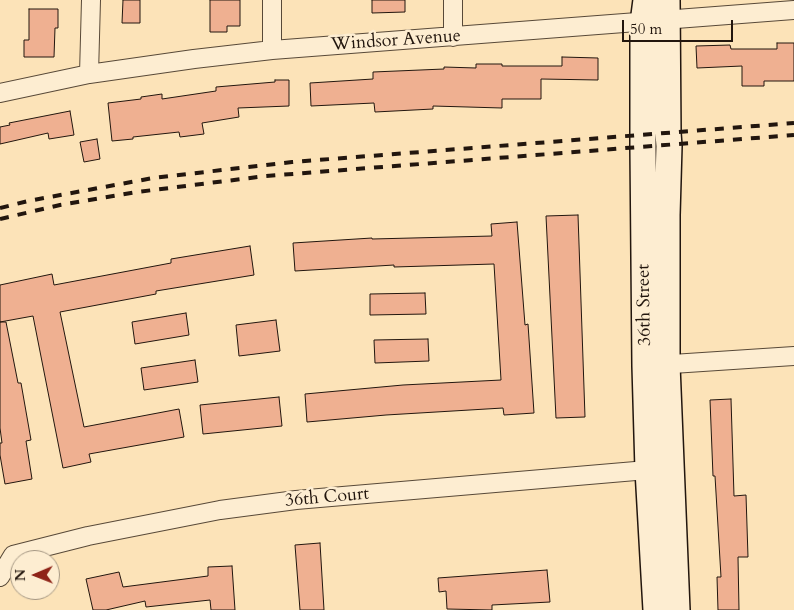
<!DOCTYPE html>
<style>
body{margin:0}
#map{position:relative;width:794px;height:610px;overflow:hidden;background:#fce3b8;font-family:Cardo,serif}
canvas{display:block}
.north{position:absolute;left:10px;top:550px;width:50px;height:50px;box-sizing:border-box;background:#fdedd1;border:1px solid #a59783;border-radius:50%;rotate:269deg;font-size:14px;font-weight:700;line-height:20px;text-align:center;color:#22160e}
.north::after{content:'';display:block;margin:auto;width:18px;height:22px;background:#8f2418;clip-path:polygon(50% 0,100% 100%,50% 72%,0 100%)}
.scale{position:absolute;left:622px;top:20px;width:111px;height:22px;box-sizing:border-box;border:2px solid #22160e;border-top:0;padding-left:6px;font-size:15px;line-height:18px;white-space:nowrap;color:#22160e;-webkit-text-stroke:4px #fdedd1;paint-order:stroke}
</style>
<div id="map">
<canvas width="794" height="610"></canvas>
<div class="north">N</div>
<div class="scale">50 m</div>
</div>
<script>
const c = document.querySelector('canvas').getContext('2d');
c.lineJoin = 'round';
function fill(path, color) {
  c.fillStyle = color;
  c.fill(path, 'evenodd');
}
function poly(rows) {
  const path = new Path2D();
  for (const r of rows) {
    path.moveTo(r[0], r[1]);
    for (let i = 2; i < r.length; i += 2) path.lineTo(r[i], r[i + 1]);
  }
  return path;
}
function strokePath(path, color, width, dash) {
  c.strokeStyle = color;
  c.lineWidth = width;
  c.lineCap = dash ? 'butt' : 'round';
  c.setLineDash(dash || []);
  c.stroke(path);
}
function write(font, color, halo, rows, align = 'center') {
  c.font = font + ' Cardo,serif';
  c.lineWidth = 5;
  c.setLineDash([]);
  c.textBaseline = 'middle';
  c.strokeStyle = halo;
  c.fillStyle = color;
  for (const [text, x, y, turn = 0] of rows) {
    c.save();
    c.translate(x, y);
    c.rotate((+turn || 0) * Math.PI / 180);
    c.textAlign = isNaN(turn) ? turn : align;
    if (halo) c.strokeText(text, 0, 0);
    c.fillText(text, 0, 0);
    c.restore();
  }
}
const building = poly([
 [123,0,140,0,140,23,122,23,123,0],
 [210,0,240,0,240,26,227,26,227,32,210,32,210,0],
 [372,0,405,0,405,12,372,13,372,0],
 [29,9,58,9,58,28,55,28,54,57,24,57,24,40,29,40,29,9],
 [777,43,794,43,794,81,764,81,764,86,742,86,742,66,697,68,696,46,730,45,731,49,777,49,777,43],
 [562,57,598,58,598,80,541,79,541,99,502,99,502,108,433,106,433,109,375,112,374,103,311,106,310,83,373,79,373,72,444,69,444,67,476,68,476,64,502,64,502,66,562,66,562,57],
 [275,80,289,80,289,106,238,108,239,117,202,123,204,134,180,137,179,132,133,137,133,139,112,141,108,103,141,99,141,97,162,94,162,99,216,91,216,87,275,82,275,80],
 [70,111,74,135,49,139,48,133,0,144,0,127,10,125,9,123,70,111],
 [97,139,100,159,84,162,80,142,97,139],
 [578,215,585,417,556,418,546,216,578,215],
 [517,222,525,325,528,324,534,413,504,415,503,408,386,415,307,422,305,394,403,385,501,380,494,264,394,267,394,265,295,271,293,243,372,238,372,239,492,236,491,224,517,222],
 [250,246,254,275,156,291,156,294,60,312,84,427,179,409,184,437,89,454,91,462,63,468,33,316,0,322,0,285,52,274,54,285,171,263,171,259,250,246],
 [425,293,426,314,370,315,370,294,425,293],
 [186,313,189,335,135,344,132,322,186,313],
 [276,320,280,351,239,356,236,325,276,320],
 [0,322,6,322,18,383,21,383,31,440,26,441,32,479,5,484,0,455,0,443,2,443,0,428,0,322],
 [428,339,429,361,375,363,374,340,428,339],
 [195,360,198,382,144,390,141,368,195,360],
 [279,397,282,426,203,434,200,405,279,397],
 [731,399,734,496,746,495,748,557,738,557,739,610,718,610,717,577,721,577,715,476,713,476,710,400,731,399],
 [320,543,324,610,300,610,295,545,320,543],
 [232,566,235,610,211,610,210,600,146,607,145,601,106,610,93,610,86,579,119,572,123,587,208,576,208,567,232,566],
 [547,570,550,602,492,605,492,610,447,609,446,591,439,592,438,578,547,570]
]);
const street = poly([
 [453,37,453,0],
 [272,50,272,0],
 [89,74,91,0],
 [0,93,89,74,194,59,272,50,794,10],
 [657,365,794,356],
 [0,577,13,555,88,536,220,510,296,500,659,469]
]);
const secondary = poly([
 [646,0,643,23,643,148,645,366,648,470,656,610],
 [667,0,668,133,669,146,667,215,667,365,677,610]
]);
const rail = poly([
 [0,208,28,201,153,178,292,162,794,123],
 [0,219,60,205,137,192,266,176,794,135]
]);
const streetNames = [
 ["Windsor Avenue",396,41,-4],
 ["36th Street",645,305,-91],
 ["36th Court",327,498,-5]
];
fill(building, '#efb091');
strokePath(building, '#22160e', 1);
strokePath(street, '#584938', 20);
strokePath(secondary, '#22160e', 28);
strokePath(street, '#fdedd1', 18);
strokePath(secondary, '#fdedd1', 25);
strokePath(rail, '#22160e', 4, [9, 9]);
write('18px', '#22160e', '#fdedd1', streetNames);
</script>
